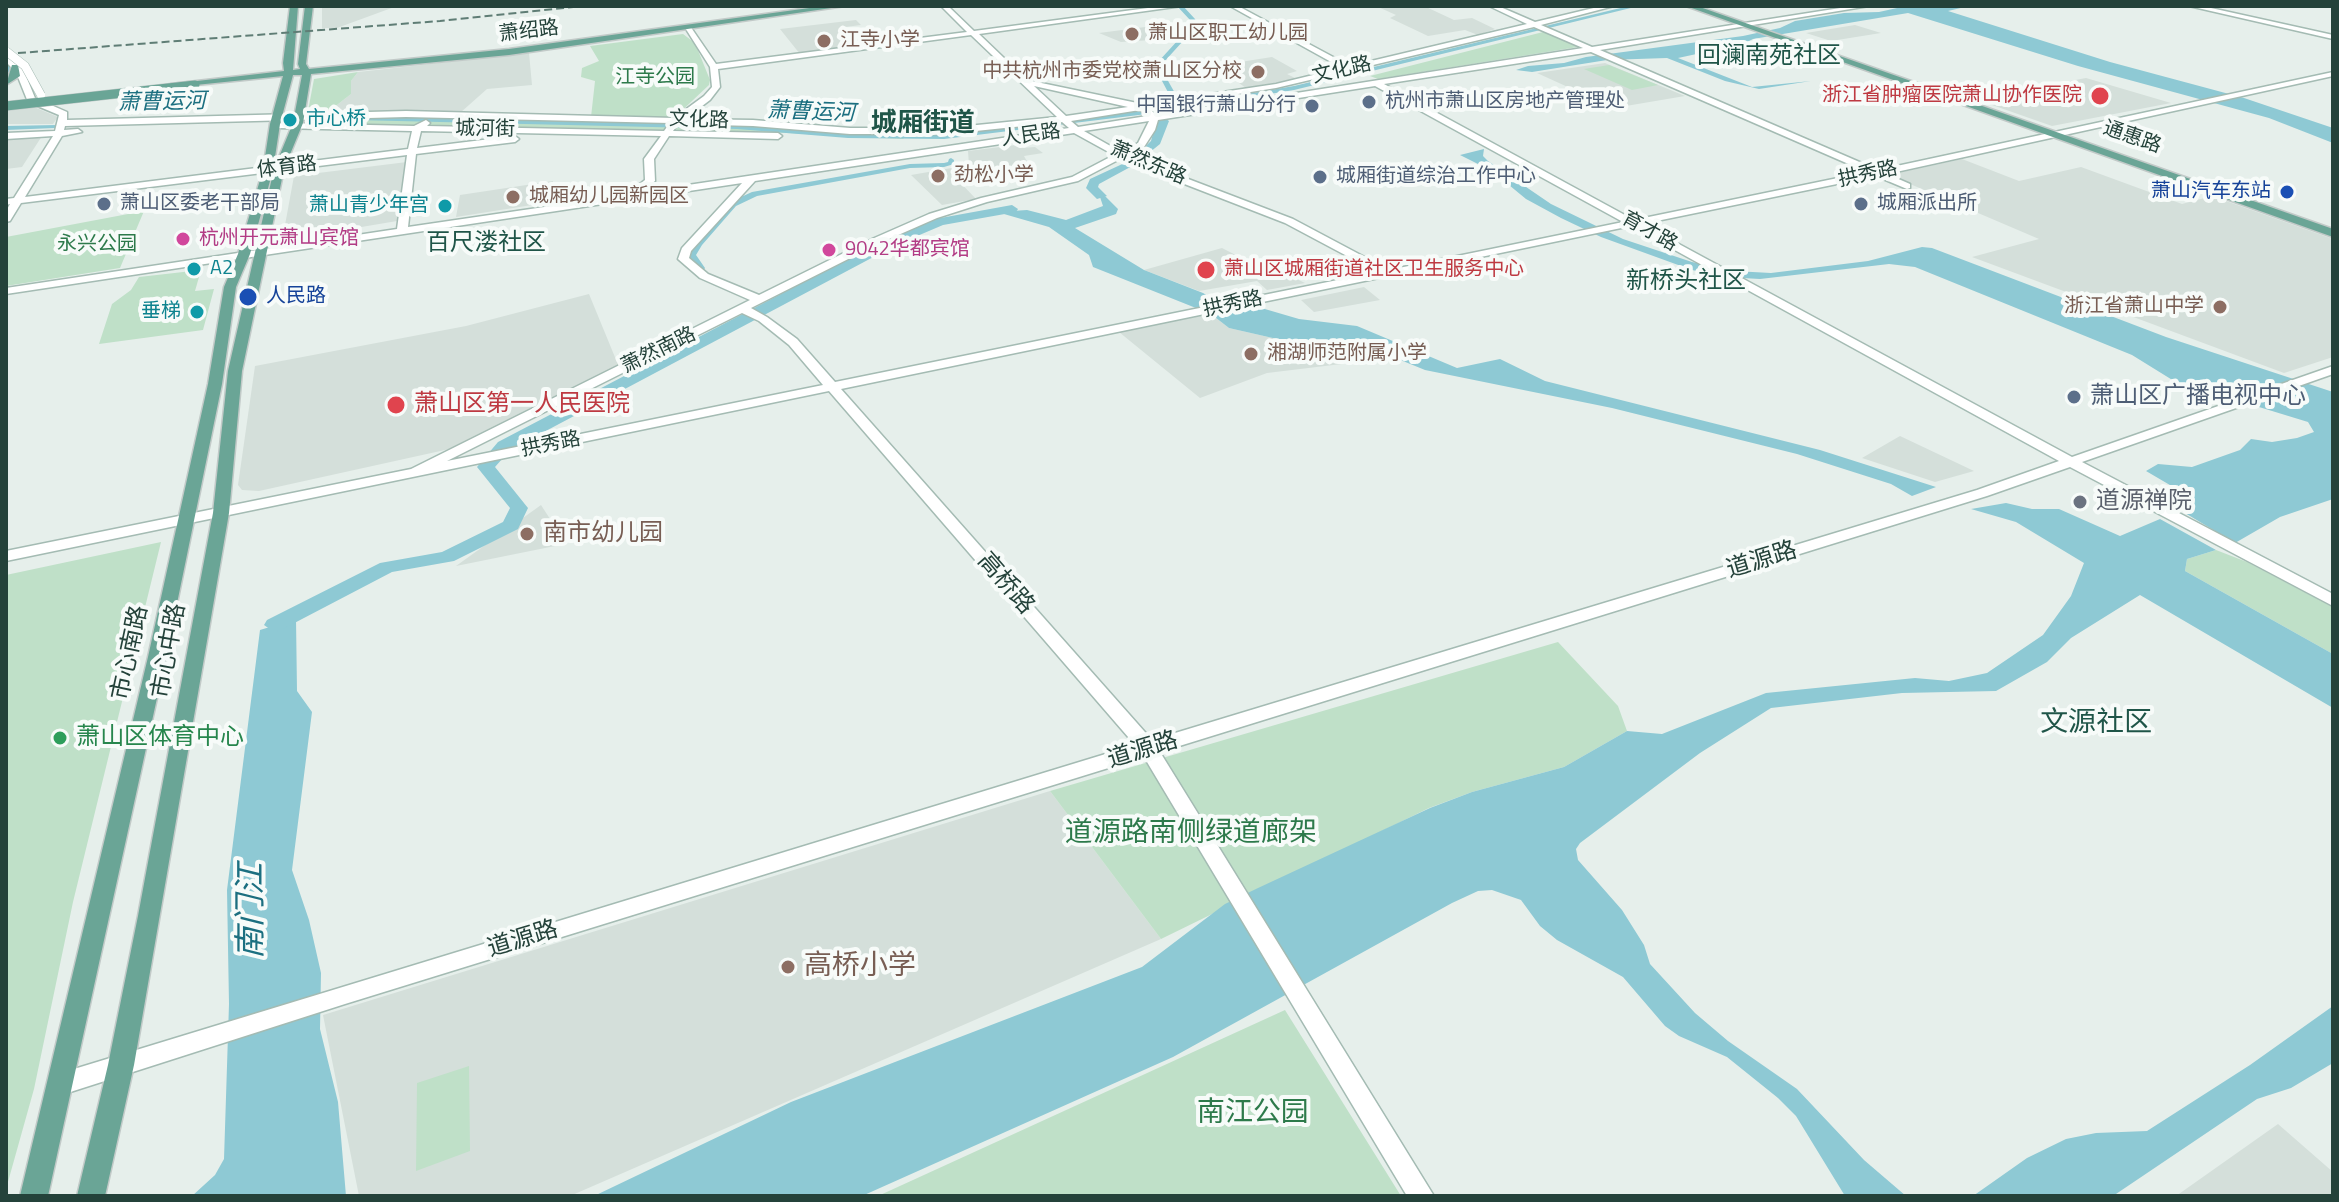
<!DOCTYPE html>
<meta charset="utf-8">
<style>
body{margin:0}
#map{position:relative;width:2339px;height:1202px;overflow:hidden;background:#e6efeb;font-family:"Titillium Web",sans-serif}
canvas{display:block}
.frame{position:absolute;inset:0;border:8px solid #24423a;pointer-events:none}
</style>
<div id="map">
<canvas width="2339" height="1202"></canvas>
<div class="frame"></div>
</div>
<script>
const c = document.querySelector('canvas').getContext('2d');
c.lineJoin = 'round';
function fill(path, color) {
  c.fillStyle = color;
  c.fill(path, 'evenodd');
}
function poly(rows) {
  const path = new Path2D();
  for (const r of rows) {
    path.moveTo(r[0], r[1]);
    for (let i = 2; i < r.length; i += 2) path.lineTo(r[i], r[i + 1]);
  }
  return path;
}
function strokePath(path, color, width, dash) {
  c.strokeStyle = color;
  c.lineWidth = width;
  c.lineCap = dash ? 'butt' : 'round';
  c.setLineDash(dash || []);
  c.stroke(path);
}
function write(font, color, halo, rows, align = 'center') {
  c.font = font + ' "Titillium Web","Noto Sans SC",sans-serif';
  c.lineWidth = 8;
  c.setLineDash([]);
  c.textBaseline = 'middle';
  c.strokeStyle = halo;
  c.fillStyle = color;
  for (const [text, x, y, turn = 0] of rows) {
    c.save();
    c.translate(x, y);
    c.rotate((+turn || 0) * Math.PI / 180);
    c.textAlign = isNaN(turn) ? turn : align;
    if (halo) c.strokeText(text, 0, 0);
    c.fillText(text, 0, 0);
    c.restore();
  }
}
const built = poly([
 [322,6,397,6,337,28,322,28],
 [1376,6,1424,6,1454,20,1472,18,1495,29,1478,35,1465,30,1428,36,1390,18,1396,15],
 [856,20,861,25,845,27,862,46,800,54,780,29],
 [1855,25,1881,33,1831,41,1806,33],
 [1153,26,1166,39,1121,42,1099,33],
 [529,53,532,85,487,89,460,113,328,112,351,94,351,81,358,72],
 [1272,57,1297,71,1287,74,1297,79,1246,88,1215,66],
 [1605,63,1685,96,1614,108,1537,73],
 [2086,78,2171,103,2052,126,1975,99],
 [34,107,58,117,53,124,6,124,6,110],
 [42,136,22,167,6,169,6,139],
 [1016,145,1021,148,1035,147,1043,153,1024,156,1029,165,956,178,976,199,942,205,911,175,969,165,968,151],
 [1962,159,2019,181,2081,167,2182,204,2212,196,2333,239,2333,357,2284,373,1972,257,2039,239,1889,175],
 [407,162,397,221,290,239,283,236,294,176],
 [553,181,552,188,570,199,456,217,460,195],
 [1222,248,1269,272,1278,270,1305,283,1267,290,1257,281,1199,291,1144,270],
 [1364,287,1380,300,1314,312,1301,300],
 [589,294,619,367,454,448,259,491,242,490,238,485,255,366,466,326],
 [1211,314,1229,328,1321,349,1391,358,1267,373,1200,398,1119,332],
 [1900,436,1974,471,1935,482,1862,458],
 [541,505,552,522,555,546,456,566],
 [1050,791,1161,939,570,1196,359,1196,323,1015],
 [2278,1124,2333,1172,2333,1196,2176,1196]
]);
const green = poly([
 [1547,31,1578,47,1378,79,1370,76],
 [683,34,695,43,710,80,709,85,674,118,591,117,595,81,581,77,582,68,599,61,590,46],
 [1609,65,1658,85,1632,90,1584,69],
 [358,72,351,81,351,94,328,112,308,111,314,79],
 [314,117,657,122,907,135,903,139,768,132,476,129,316,124],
 [144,211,120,268,6,286,6,237],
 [201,270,195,291,214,289,203,330,99,344,112,304,131,290,139,277],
 [161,542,73,902,34,1089,6,1189,6,575],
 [2216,550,2247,562,2333,607,2333,654,2185,571,2187,559],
 [1558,642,1618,706,1627,731,1564,767,1472,792,1429,808,1161,939,1050,791],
 [1285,1010,1401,1196,878,1196],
 [469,1066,470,1151,416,1171,417,1083]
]);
const water = poly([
 [1906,6,1969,6,1948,11,2110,62,2244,98,2333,128,2333,143,2269,118,2078,66,1908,13,1753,39,1743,44,1678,58,1752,87,1811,81,1759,89,1725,81,1667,58,1607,60,1532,72,1516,70,1528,66,1564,63,1586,57,1743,36,1780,28,1795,21,1844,13,1879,12],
 [1484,149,1483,156,1488,161,1551,204,1623,239,1692,262,1734,271,1771,273,1868,261,1922,247,1932,248,2166,337,2333,392,2333,499,2280,517,2235,543,2170,504,2175,488,2146,471,2158,464,2192,467,2240,450,2251,439,2272,442,2297,438,2314,432,2308,422,2174,381,2132,355,1915,267,1889,264,1760,279,1725,277,1692,270,1601,237,1561,218,1526,199,1492,171,1460,155],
 [1104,195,1118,209,1116,214,1075,228,1144,270,1203,293,1215,300,1258,307,1299,319,1357,326,1457,368,1500,359,1545,381,1820,450,1936,487,1912,496,1891,484,1797,454,1612,408,1425,370,1398,359,1321,349,1229,328,1211,314,1093,267,1089,255,1049,227,997,212,1027,210,1066,220,1103,206,1100,197],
 [2006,503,2032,509,2059,509,2120,536,2160,519,2216,550,2187,559,2185,571,2333,654,2333,708,2140,595,2071,638,2047,662,1996,691,1902,693,1771,708,1700,753,1580,843,1576,849,1578,860,1622,910,1644,945,1650,964,1695,1013,1728,1041,1797,1089,1864,1160,1906,1196,1845,1196,1796,1116,1778,1098,1727,1057,1679,1036,1665,1026,1623,977,1557,940,1540,926,1521,900,1492,890,1478,891,1452,903,1173,1057,862,1196,594,1196,791,1102,1142,967,1225,904,1258,888,1430,808,1472,792,1564,767,1627,731,1662,734,1766,693,1915,678,1949,681,1987,673,2043,635,2071,596,2084,563,2016,522,1971,509],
 [296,619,297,691,312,712,292,870,309,920,321,973,320,1029,338,1102,346,1196,192,1196,215,1175,224,1159,229,1004,227,890,260,630],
 [2333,1006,2333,1063,2291,1088,2257,1099,2113,1196,1973,1196,2027,1158,2066,1139,2096,1133,2147,1131,2250,1065]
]);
const canal = poly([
 [1177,6,1183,6,1195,19,1199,29,1183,41,1164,62,1167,79,1176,95,1187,104,1294,86,1629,6,1639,6,1294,90,1155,113,944,139,848,138,737,129,355,120,352,118,355,116,737,125,848,134,944,135,1155,109,1181,105,1170,96,1161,79,1158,62,1179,39,1193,29,1190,20,1177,6],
 [6,64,13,69,13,71,6,73,6,64],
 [57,125,58,126,55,128,6,130,6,126,57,125],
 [951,158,954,160,954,164,944,167,910,168,757,196,736,206,702,245,696,255,705,268,704,270,698,270,688,255,696,242,730,202,752,192,910,164,944,163,948,162,949,159,951,158]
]);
const river = poly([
 [1162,116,1169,121,1160,144,1134,165,1099,184,1098,187,1107,196,1097,199,1086,188,1090,179,1131,160,1151,141,1157,119,1162,116],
 [1012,205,1018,209,1016,212,943,225,896,245,510,450,495,467,528,508,518,529,454,561,392,572,281,630,274,632,264,625,267,620,380,563,442,552,503,522,510,508,477,467,498,442,886,239,935,219,1012,205]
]);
const secondary = poly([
 [941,6,948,6,974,31,1163,6,1182,6,979,34,1027,80,1142,104,1276,84,1342,68,1230,6,1238,6,1350,66,1527,24,1489,6,1498,6,1535,22,1602,6,1614,6,1541,25,1592,47,1853,6,1869,6,1600,50,1878,170,2333,72,2333,76,1887,174,1910,184,1910,188,1907,189,1876,176,1642,224,2072,457,2333,366,2333,374,2082,462,2333,594,2333,606,2070,467,1987,496,1160,752,1434,1196,1407,1196,1144,757,345,1004,61,1095,53,1092,49,1084,53,1076,61,1073,1135,745,829,391,6,561,6,551,411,469,750,300,700,278,678,259,682,248,742,183,6,294,6,288,397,229,407,155,21,203,10,221,6,222,6,211,10,204,6,205,6,199,14,198,53,136,6,139,6,133,55,131,59,115,28,102,16,72,6,62,6,56,24,71,35,98,67,112,67,120,406,111,674,118,704,96,712,87,710,67,684,26,690,26,716,64,967,32,941,6],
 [1534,27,1583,48,1156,115,1149,108,1276,88,1348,71,1355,74,1359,72,1356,69,1534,27],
 [971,35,1057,117,947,128,850,128,753,120,685,119,710,100,720,87,718,69,971,35],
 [1591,52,1867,172,1634,220,1384,84,1591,52],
 [1034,86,1128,107,1066,116,1034,86],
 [1375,86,1623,222,1389,270,1293,219,1128,156,1144,147,1155,130,1158,120,1375,86],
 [1140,110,1147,116,1078,127,1071,121,1140,110],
 [406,117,670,123,664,131,427,126,430,123,426,120,414,126,281,123,277,126,278,128,412,131,408,149,25,197,62,136,82,132,78,129,64,130,65,126,406,117],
 [1149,121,1138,143,1121,152,1084,131,1149,121],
 [1062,122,1069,128,641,192,655,181,654,159,669,136,778,139,782,136,778,133,673,131,678,124,753,126,850,134,947,134,1062,122],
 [421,131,661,136,644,159,645,180,626,195,408,227,416,154,515,142,519,139,515,136,417,148,421,131],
 [1074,133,1114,155,1072,177,981,198,929,214,872,239,759,295,708,274,689,258,691,251,755,181,1074,133],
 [1120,159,1285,223,1377,272,835,382,797,339,767,317,751,308,880,243,937,218,987,202,1078,181,1120,159],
 [1631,226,2059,461,1977,490,1152,740,841,389,1631,226],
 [742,313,759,321,789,345,823,385,447,461,742,313],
 [2189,6,2202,6,2333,35,2333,39,2189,6]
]);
const primary = poly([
 [290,6,298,6,293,70,300,69,298,64,305,6,313,6,306,64,309,69,509,49,824,6,845,6,509,55,311,74,303,123,284,169,242,371,229,513,134,1065,105,1196,77,1196,108,1065,138,916,213,513,228,371,274,169,293,123,302,75,293,75,280,124,273,170,250,254,236,287,222,384,166,657,48,1196,20,1196,148,657,208,384,224,287,238,254,263,170,270,124,283,76,176,87,171,84,284,71,283,63,290,6],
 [1686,6,1697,6,2333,229,2333,237,1686,6],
 [12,65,18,65,20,76,6,85,12,65]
]);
const rail = poly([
 [6,54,440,21,583,6]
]);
const secondaryBridge = poly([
 [6,51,25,66,41,95]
]);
const primaryBridge = poly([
 [6,106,195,85]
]);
const markers = [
 [1132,34,8,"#8d6e63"],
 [824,41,8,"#8d6e63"],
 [1258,72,8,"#8d6e63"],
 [2100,96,10,"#e0444e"],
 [1369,102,8,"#5c6f8a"],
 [1312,106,8,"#5c6f8a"],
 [290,120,8,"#0f9aa8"],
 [938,176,8,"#8d6e63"],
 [1320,177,8,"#5c6f8a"],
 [2287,192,8,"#1a4fb4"],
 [513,197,8,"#8d6e63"],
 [104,204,8,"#5c6f8a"],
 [1861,204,8,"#5c6f8a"],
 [445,206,8,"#0f9aa8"],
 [183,239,8,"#d1479c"],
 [829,250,8,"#d1479c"],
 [194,269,8,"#0f9aa8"],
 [1206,270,10,"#e0444e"],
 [248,297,10,"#1a4fb4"],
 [2220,307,8,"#8d6e63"],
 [197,312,8,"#0f9aa8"],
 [1251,354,8,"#8d6e63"],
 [2074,397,8,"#5c6f8a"],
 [396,405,10,"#e0444e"],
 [2080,502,8,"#6b7280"],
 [527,534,8,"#8d6e63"],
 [60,738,8,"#2e9e5b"],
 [788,967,8,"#8d6e63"]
];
const farStreetnames = [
 ["萧绍路",529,32,-7],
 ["文化路",1342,71,-13],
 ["文化路",699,121,2],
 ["城河街",485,130,1],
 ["人民路",1031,136,-8],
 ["通惠路",2132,138,19],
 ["萧然东路",1148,164,23],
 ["体育路",287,168,-7],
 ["拱秀路",1868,175,-12],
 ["育才路",1649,232,29],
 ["拱秀路",1233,305,-12],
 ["萧然南路",659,351,-26],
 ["拱秀路",551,445,-11]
];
const farEducationnames = [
 ["萧山区职工幼儿园",1148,34],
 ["江寺小学",840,41],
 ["中共杭州市委党校萧山区分校",1242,72,"right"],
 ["劲松小学",954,176],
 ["城厢幼儿园新园区",529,197],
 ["浙江省萧山中学",2204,307,"right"],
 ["湘湖师范附属小学",1267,354]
];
const farParknames = [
 ["江寺公园",655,78],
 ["永兴公园",97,245]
];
const farHealthnames = [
 ["浙江省肿瘤医院萧山协作医院",2082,96],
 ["萧山区城厢街道社区卫生服务中心",1224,270,"left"]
];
const farServicenames = [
 ["杭州市萧山区房地产管理处",1385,102],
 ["中国银行萧山分行",1296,106,"right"],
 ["城厢街道综治工作中心",1336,177],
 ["萧山区委老干部局",120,204],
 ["城厢派出所",1877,204]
];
const farCulturenames = [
 ["市心桥",306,120],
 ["萧山青少年宫",429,206,"right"],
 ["A2",210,269],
 ["垂梯",181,312,"right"]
];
const farTransitnames = [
 ["萧山汽车东站",2271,192],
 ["人民路",266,297,"left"]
];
const farHotelnames = [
 ["杭州开元萧山宾馆",199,239],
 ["9042华都宾馆",845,250]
];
const farWaternames = [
 ["萧曹运河",162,103,-1],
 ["萧曹运河",811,113,2]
];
const farQuarternames = [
 ["回澜南苑社区",1769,57],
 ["百尺溇社区",486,244],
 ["新桥头社区",1686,282]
];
const serviceNames = [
 ["萧山区广播电视中心",2090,397]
];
const healthNames = [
 ["萧山区第一人民医院",414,405]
];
const worshipNames = [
 ["道源禅院",2096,502]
];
const educationNames = [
 ["南市幼儿园",543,534]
];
const streetNames = [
 ["道源路",1762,561,-17],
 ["高桥路",1005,584,49],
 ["市心中路",170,651,-80],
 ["市心南路",131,653,-78],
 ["道源路",1143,751,-17],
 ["道源路",523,940,-17]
];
const leisureNames = [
 ["萧山区体育中心",76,738]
];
const farDistrictnames = [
 ["城厢街道",923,125]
];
const quarterNames = [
 ["文源社区",2096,724]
];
const nearParknames = [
 ["道源路南侧绿道廊架",1191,834],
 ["南江公园",1253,1114]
];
const nearEducationnames = [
 ["高桥小学",804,967]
];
const nearWaternames = [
 ["南门江",253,911,-90]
];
fill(built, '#d4dfda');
fill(green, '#bfe0c8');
fill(water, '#8ec9d4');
fill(canal, '#8ec9d4');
fill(river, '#8ec9d4');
strokePath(secondary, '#a4bbb3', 3);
strokePath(primary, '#c2cac8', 3);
fill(secondary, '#fff');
fill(primary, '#6aa596');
strokePath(rail, '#5f7d75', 2, [8, 4]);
strokePath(secondaryBridge, '#a4bbb3', 9, []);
strokePath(primaryBridge, '#c2cac8', 10, []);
strokePath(secondaryBridge, '#fff', 8);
strokePath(primaryBridge, '#6aa596', 9);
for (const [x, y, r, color] of markers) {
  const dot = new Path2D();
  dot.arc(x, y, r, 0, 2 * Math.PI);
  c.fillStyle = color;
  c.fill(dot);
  strokePath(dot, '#f7fbf9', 3);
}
write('20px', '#24423a', '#f7fbf9', farStreetnames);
write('20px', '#785e54', '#f7fbf9', farEducationnames, 'left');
write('20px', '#2d7a4b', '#f7fbf9', farParknames);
write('20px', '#be3a42', '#f7fbf9', farHealthnames, 'right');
write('20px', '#4e5e75', '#f7fbf9', farServicenames, 'left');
write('20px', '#0d838f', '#f7fbf9', farCulturenames, 'left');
write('20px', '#164399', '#f7fbf9', farTransitnames, 'right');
write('20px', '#b23c85', '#f7fbf9', farHotelnames, 'left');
write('italic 22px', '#1c6f80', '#f7fbf9', farWaternames);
write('24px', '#1f5548', '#f7fbf9', farQuarternames);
write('24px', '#4e5e75', '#f7fbf9', serviceNames, 'left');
write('24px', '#be3a42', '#f7fbf9', healthNames, 'left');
write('24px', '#5b616d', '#f7fbf9', worshipNames, 'left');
write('24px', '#785e54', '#f7fbf9', educationNames, 'left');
write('24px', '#24423a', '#f7fbf9', streetNames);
write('24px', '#27864d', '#f7fbf9', leisureNames, 'left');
write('bold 26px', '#1f5548', '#f7fbf9', farDistrictnames);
write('28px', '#1f5548', '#f7fbf9', quarterNames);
write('28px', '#2d7a4b', '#f7fbf9', nearParknames);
write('28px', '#785e54', '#f7fbf9', nearEducationnames, 'left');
write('italic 32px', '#1c6f80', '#f7fbf9', nearWaternames);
</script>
